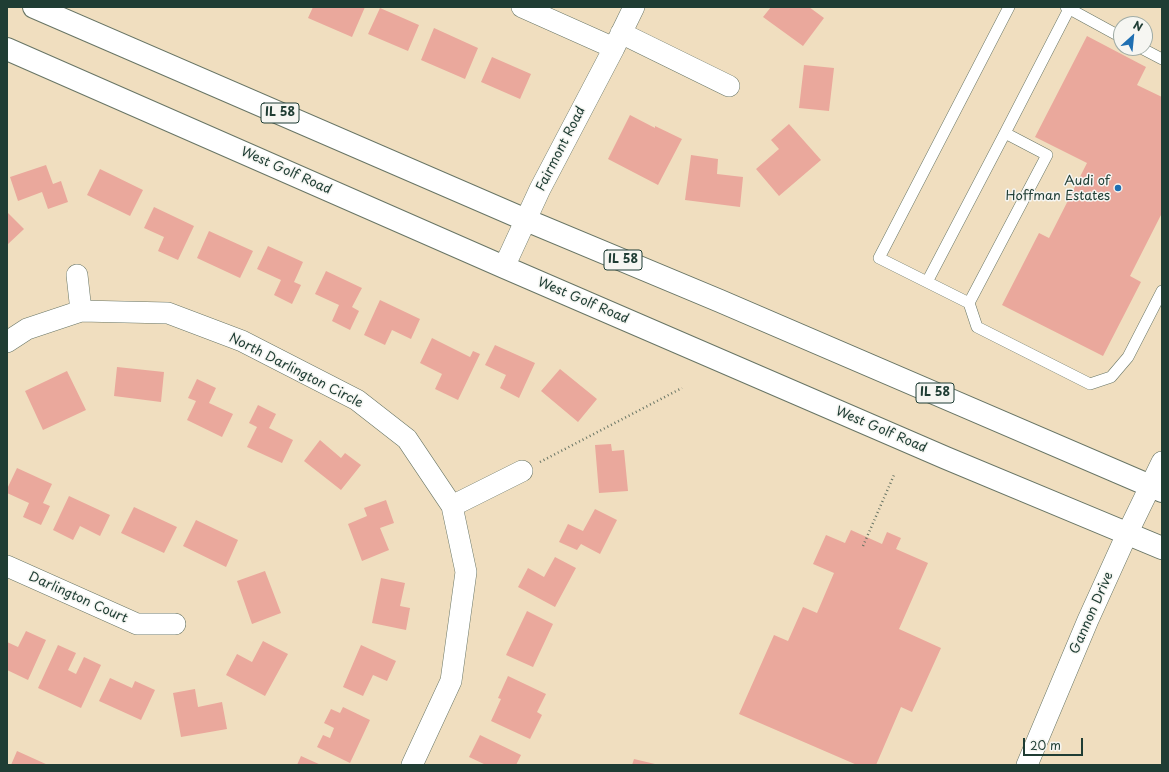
<!DOCTYPE html>
<style>
body{margin:0}
#map{position:relative;width:1169px;height:772px;overflow:hidden;background:#f0debf;font-family:"Playpen Sans",sans-serif}
canvas{display:block}
.frame{position:absolute;inset:0;border:8px solid #1f3d34;pointer-events:none}
.north{position:absolute;left:1113px;top:16px;width:40px;height:40px;box-sizing:border-box;background:#f6f6f2;border:1px solid #a0aca6;border-radius:50%;rotate:27deg;font-size:11px;font-weight:700;line-height:16px;text-align:center;color:#1f3d34}
.north::after{content:'';display:block;margin:auto;width:14px;height:18px;background:#1f6fb2;clip-path:polygon(50% 0,100% 100%,50% 72%,0 100%)}
.scale{position:absolute;left:1023px;top:738px;width:60px;height:18px;box-sizing:border-box;border:2px solid #1f3d34;border-top:0;padding-left:5px;font-size:12px;line-height:14px;white-space:nowrap;color:#1f3d34;-webkit-text-stroke:3px #f6f6f2;paint-order:stroke}
</style>
<div id="map">
<canvas width="1169" height="772"></canvas>
<div class="frame"></div>
<div class="north">N</div>
<div class="scale">20 m</div>
</div>
<script>
const c = document.querySelector('canvas').getContext('2d');
c.lineJoin = 'round';
function fill(path, color) {
  c.fillStyle = color;
  c.fill(path, 'evenodd');
}
function poly(rows) {
  const path = new Path2D();
  for (const r of rows) {
    path.moveTo(r[0], r[1]);
    for (let i = 2; i < r.length; i += 2) path.lineTo(r[i], r[i + 1]);
  }
  return path;
}
function strokePath(path, color, width, dash) {
  c.strokeStyle = color;
  c.lineWidth = width;
  c.lineCap = dash ? 'butt' : 'round';
  c.setLineDash(dash || []);
  c.stroke(path);
}
function write(font, color, halo, rows, align = 'center') {
  c.font = font + ' "Playpen Sans",sans-serif';
  c.lineWidth = 3;
  c.setLineDash([]);
  c.textBaseline = 'middle';
  c.strokeStyle = halo;
  c.fillStyle = color;
  for (const [text, x, y, turn = 0] of rows) {
    c.save();
    c.translate(x, y);
    c.rotate((+turn || 0) * Math.PI / 180);
    c.textAlign = isNaN(turn) ? turn : align;
    if (halo) c.strokeText(text, 0, 0);
    c.fillText(text, 0, 0);
    c.restore();
  }
}
const building = poly([
 [313,7,365,7,352,37,308,18],
 [771,7,809,7,824,18,803,46,763,17],
 [380,8,419,25,408,51,368,34],
 [434,28,478,48,465,79,421,60],
 [1087,36,1146,67,1137,85,1162,97,1162,213,1130,276,1141,282,1103,356,1002,305,1039,233,1049,238,1087,163,1035,137],
 [492,57,531,74,520,99,481,82],
 [804,65,834,68,829,111,799,108],
 [630,115,655,128,655,126,682,139,658,185,608,159],
 [789,124,821,160,779,196,756,169,779,149,771,140],
 [691,155,718,159,717,174,743,177,740,207,685,200],
 [46,165,53,184,61,181,68,202,48,209,42,192,18,201,10,177],
 [100,169,143,190,130,216,87,195],
 [154,207,194,226,178,260,158,251,164,237,144,228],
 [7,212,24,229,7,245],
 [209,231,253,251,240,278,197,258],
 [268,246,303,262,294,282,301,285,292,304,274,295,281,280,257,269],
 [326,271,362,288,352,307,359,311,350,330,332,321,339,305,315,294],
 [380,300,420,319,411,339,392,330,385,345,364,335],
 [432,338,470,357,473,351,480,354,458,400,435,389,442,374,420,363],
 [495,345,535,363,519,398,500,388,506,375,485,365],
 [117,367,164,372,161,402,114,396],
 [560,369,597,399,578,422,541,391],
 [67,371,86,410,43,430,25,391],
 [197,379,216,388,209,403,233,414,222,437,187,420,196,401,188,398],
 [258,405,276,414,269,428,293,440,282,463,247,447,257,427,249,423],
 [320,440,341,458,345,453,361,465,341,490,304,461],
 [611,444,612,451,624,450,628,491,599,493,595,445],
 [17,468,52,484,43,503,50,506,41,525,23,517,29,503,7,493,7,489],
 [69,496,110,515,100,536,80,526,73,540,53,530],
 [386,500,394,523,380,528,389,550,362,561,348,524,367,516,364,508],
 [134,507,177,527,164,553,121,533],
 [595,509,617,520,600,554,581,544,577,550,559,542,568,524,583,531],
 [196,520,238,540,226,567,183,546],
 [851,530,882,544,887,532,901,538,896,549,928,563,899,629,941,648,912,712,901,707,876,765,857,765,739,714,774,635,788,641,803,607,817,613,834,573,813,564,826,535,845,543],
 [555,557,576,568,555,607,518,587,528,568,544,577],
 [265,571,281,613,252,624,237,581],
 [381,578,405,583,400,606,410,608,406,630,372,623],
 [527,611,553,624,533,667,506,655],
 [26,631,46,640,28,680,7,670,7,642,18,647],
 [263,641,288,654,265,696,226,675,237,654,252,662],
 [58,645,76,653,68,670,76,674,84,657,101,665,81,708,38,688],
 [361,645,396,661,387,681,373,675,363,696,343,687],
 [508,676,546,694,537,712,542,715,530,739,491,721,501,699,498,698],
 [110,678,132,688,135,681,155,690,141,720,99,701],
 [195,689,198,707,222,702,227,729,181,737,173,693],
 [343,707,370,720,350,763,317,747,323,735,330,738,334,728,324,723,331,709,340,713],
 [480,735,521,755,516,765,486,765,469,757],
 [17,751,48,765,11,765],
 [301,756,321,765,297,765],
 [634,759,655,764,655,765,632,765]
]);
const path = poly([
 [540,462,682,388],
 [863,546,894,475]
]);
const service = poly([
 [1009,7,879,258,969,303,977,327,1090,384,1111,377,1128,357,1162,291],
 [1066,7,1121,37],
 [1141,48,1162,59],
 [927,282,1005,133],
 [969,303,1047,155,1005,133,1069,9]
]);
const minor = poly([
 [522,7,614,48],
 [621,33,729,86],
 [504,267,540,189,614,48,634,7],
 [77,275,81,311],
 [7,342,27,329,81,311,168,313,242,341,357,400,407,439,452,506,466,572,451,681,412,765],
 [452,506,522,471],
 [7,566,137,624,175,624],
 [1027,765,1088,620,1127,534,1162,462]
]);
const primary = poly([
 [34,7,526,220,720,301,1162,491],
 [7,49,504,267,946,458,1162,548]
]);
const markers = [
 [1118,188,4,"#1f6fb2"]
];
const shields = [
 [280,113,38],
 [623,260,38],
 [935,393,38]
];
const shieldNames = [
 ["IL 58",280,113],
 ["IL 58",623,260],
 ["IL 58",935,393]
];
const streetNames = [
 ["Fairmont Road",561,149,-63],
 ["West Golf Road",286,171,24],
 ["West Golf Road",583,301,23],
 ["North Darlington Circle",296,371,27],
 ["West Golf Road",881,430,23],
 ["Darlington Court",78,598,24],
 ["Gannon Drive",1092,613,-66]
];
const poiNames = [
 ["Audi of",1110,181],
 ["Hoffman Estates",1110,196]
];
fill(building, '#eaa89c');
strokePath(service, '#687565', 12);
strokePath(minor, '#687565', 22);
strokePath(primary, '#687565', 24);
strokePath(path, '#687565', 2.5, [1, 3]);
strokePath(service, '#fff', 11);
strokePath(minor, '#fff', 21);
strokePath(primary, '#fff', 22);
for (const [x, y, r, color] of markers) {
  const dot = new Path2D();
  dot.arc(x, y, r, 0, 2 * Math.PI);
  c.fillStyle = color;
  c.fill(dot);
  strokePath(dot, '#f6f6f2', 1.5);
}
for (const [x, y, w] of shields) {
  const box = new Path2D();
  box.roundRect(x - w / 2, y - 10, w, 20, 3);
  c.fillStyle = '#f6f6f2';
  c.fill(box);
  strokePath(box, '#1f3d34', 1);
}
write('bold 12px', '#1f3d34', null, shieldNames);
write('13px', '#1f3d34', '#f6f6f2', streetNames);
write('13px', '#1f3d34', '#f6f6f2', poiNames, 'right');
</script>
